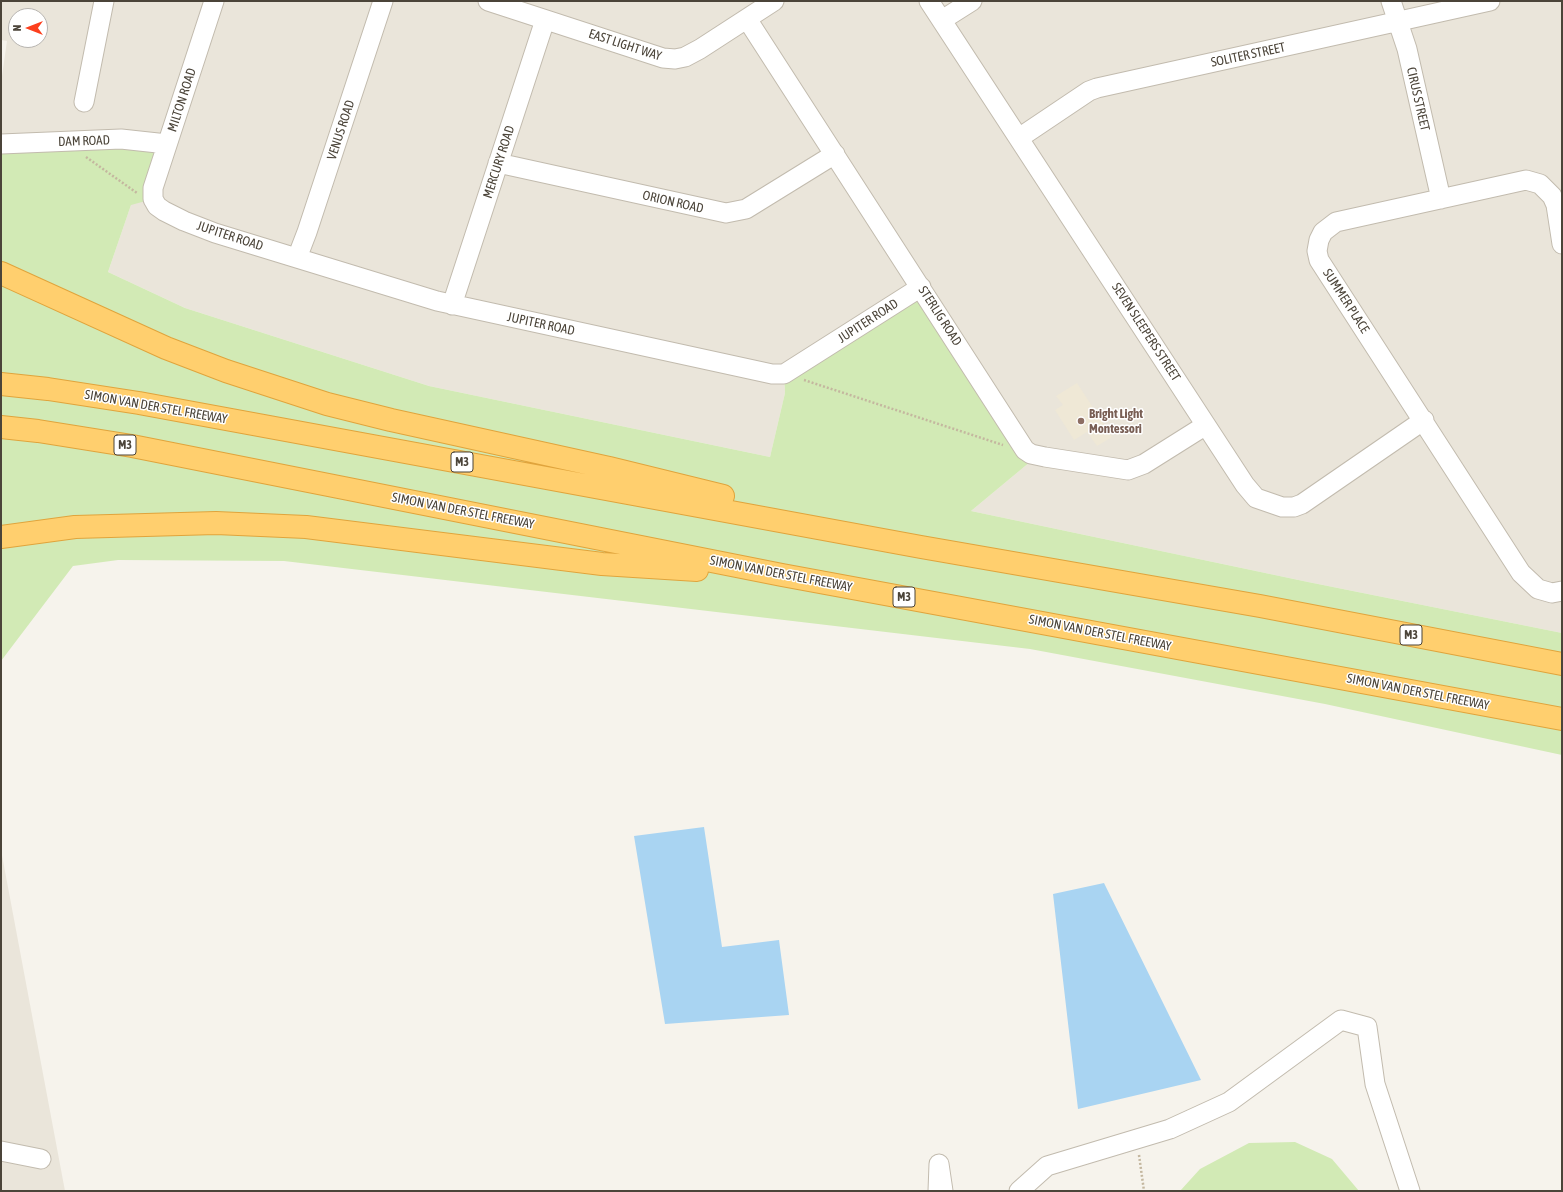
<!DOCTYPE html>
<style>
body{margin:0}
#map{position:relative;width:1563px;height:1192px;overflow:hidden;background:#f6f3ec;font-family:"Asap Condensed",sans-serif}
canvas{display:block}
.frame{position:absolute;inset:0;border:2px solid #4b4439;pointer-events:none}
.north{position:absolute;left:8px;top:8px;width:40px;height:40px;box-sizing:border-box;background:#fff;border:1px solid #b7b4b0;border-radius:50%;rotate:270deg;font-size:11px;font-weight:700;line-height:16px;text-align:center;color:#4b4439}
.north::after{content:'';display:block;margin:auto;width:14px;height:18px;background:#fc3f1d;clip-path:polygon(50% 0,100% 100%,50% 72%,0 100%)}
</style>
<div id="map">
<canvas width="1563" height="1192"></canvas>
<div class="frame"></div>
<div class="north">N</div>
</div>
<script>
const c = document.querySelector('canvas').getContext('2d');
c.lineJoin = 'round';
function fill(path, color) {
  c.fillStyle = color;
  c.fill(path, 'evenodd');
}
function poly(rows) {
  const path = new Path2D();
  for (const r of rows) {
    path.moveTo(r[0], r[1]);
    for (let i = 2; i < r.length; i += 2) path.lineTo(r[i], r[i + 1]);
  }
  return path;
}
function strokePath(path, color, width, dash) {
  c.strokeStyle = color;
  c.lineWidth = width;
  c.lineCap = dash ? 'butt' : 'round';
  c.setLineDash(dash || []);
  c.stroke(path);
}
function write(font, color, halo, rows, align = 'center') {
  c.font = font + ' "Asap Condensed",sans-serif';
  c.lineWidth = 3;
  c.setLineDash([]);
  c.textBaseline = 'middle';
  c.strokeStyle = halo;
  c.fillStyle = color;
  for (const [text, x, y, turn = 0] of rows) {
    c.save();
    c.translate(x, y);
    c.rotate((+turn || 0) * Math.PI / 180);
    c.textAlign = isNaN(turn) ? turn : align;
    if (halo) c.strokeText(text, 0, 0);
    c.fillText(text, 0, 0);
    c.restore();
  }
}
const residential = poly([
 [1,1,1562,1,1562,633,1308,582,971,511,1030,462,784,374,785,393,770,457,429,386,185,308,108,272,131,205,1,144,1,83,7,41,1,40],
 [16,16,40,16,40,40,16,40],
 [1,850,65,1191,1,1191]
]);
const education = poly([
 [1077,383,1112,437,1097,446,1087,432,1074,440,1055,410,1063,405,1056,396]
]);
const green = poly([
 [1,144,167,144,153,199,131,205,108,272,185,308,429,386,770,457,785,393,784,374,921,287,1030,462,971,511,1308,582,1562,633,1562,755,1325,704,1030,649,284,561,118,560,73,566,1,661],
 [1295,1142,1332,1159,1359,1191,1180,1191,1200,1169,1249,1143]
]);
const water = poly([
 [704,827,722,947,779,940,789,1015,665,1024,634,836],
 [1104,883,1201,1080,1078,1109,1053,894]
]);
const path = poly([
 [86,157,137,193],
 [804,380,1003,445],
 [1139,1155,1144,1191]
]);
const minor = poly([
 [214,1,153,188,153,199,157,206,164,211,184,221,215,233,437,301,772,374,784,374,921,287],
 [488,1,663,58,675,59,685,57,700,49,774,1],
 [929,1,1245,485,1256,498,1282,507,1294,507,1302,504,1424,420],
 [1391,1,1407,49,1441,199],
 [747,19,1025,450,1031,454,1045,457,1128,470,1144,464,1206,425],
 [942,20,972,1],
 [84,102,104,1],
 [1019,138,1089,91,1097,88,1490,1],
 [1,144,121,139,167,144],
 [498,163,726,213,746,209,835,154],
 [1562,244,1556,205,1552,196,1540,184,1526,180,1336,222,1323,232,1319,240,1317,251,1319,260,1521,573,1538,589,1552,593,1562,591],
 [297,258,307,232,383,1],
 [452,305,545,20],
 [1,1151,41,1159],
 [938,1191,939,1164,943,1191],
 [1019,1191,1047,1166,1170,1129,1229,1102,1341,1020,1367,1027,1375,1084,1410,1191]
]);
const highway = poly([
 [1,273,166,348,226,371,327,404,391,420,609,468,723,496],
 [1,384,48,389,139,403,921,547,1260,606,1562,664],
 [1,427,38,431,132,446,782,575,1562,719],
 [1,537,75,527,216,523,306,527,602,564,697,570]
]);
const markers = [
 [1081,421,4,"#8d6e63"]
];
const shields = [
 [125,445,22],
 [462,462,22],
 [904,597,22],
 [1411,635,22]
];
const shieldNames = [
 ["M3",125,445],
 ["M3",462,462],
 ["M3",904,597],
 ["M3",1411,635]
];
const streetNames = [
 ["EAST LIGHT WAY",625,45,18],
 ["SOLITER STREET",1248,55,-12],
 ["CIRUS STREET",1418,99,77],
 ["MILTON ROAD",182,100,-72],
 ["VENUS ROAD",341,130,-72],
 ["DAM ROAD",84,141,-2],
 ["MERCURY ROAD",499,162,-72],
 ["ORION ROAD",673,202,13],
 ["JUPITER ROAD",230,236,18],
 ["SUMMER PLACE",1346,301,57],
 ["STERLIG ROAD",940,316,57],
 ["JUPITER ROAD",868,321,-33],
 ["JUPITER ROAD",541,324,12],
 ["SEVEN SLEEPERS STREET",1146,332,57],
 ["SIMON VAN DER STEL FREEWAY",156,407,10],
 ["SIMON VAN DER STEL FREEWAY",463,511,11],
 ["SIMON VAN DER STEL FREEWAY",781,574,11],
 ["SIMON VAN DER STEL FREEWAY",1100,633,11],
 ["SIMON VAN DER STEL FREEWAY",1418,692,11]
];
const educationNames = [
 ["Bright Light",1089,414],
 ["Montessori",1089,429]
];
fill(residential, '#eae5da');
fill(education, '#efe8d6');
fill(green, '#d2eab5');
fill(water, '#a9d4f2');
strokePath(minor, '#c2bbae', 21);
strokePath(highway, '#e0a43c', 24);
strokePath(path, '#c4b79f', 2.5, [2, 2]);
strokePath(minor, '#fff', 19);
strokePath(highway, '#ffcf6e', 22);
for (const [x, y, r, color] of markers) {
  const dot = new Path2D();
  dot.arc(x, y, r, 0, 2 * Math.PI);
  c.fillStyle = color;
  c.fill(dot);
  strokePath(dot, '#fff', 1.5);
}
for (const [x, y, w] of shields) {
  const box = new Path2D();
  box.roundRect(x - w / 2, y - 10, w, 20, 3);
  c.fillStyle = '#fff';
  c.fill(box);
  strokePath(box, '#4b4439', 1);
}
write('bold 12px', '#4b4439', null, shieldNames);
write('13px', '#4b4439', '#fff', streetNames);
write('bold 13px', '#785e54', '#fff', educationNames, 'left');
</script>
